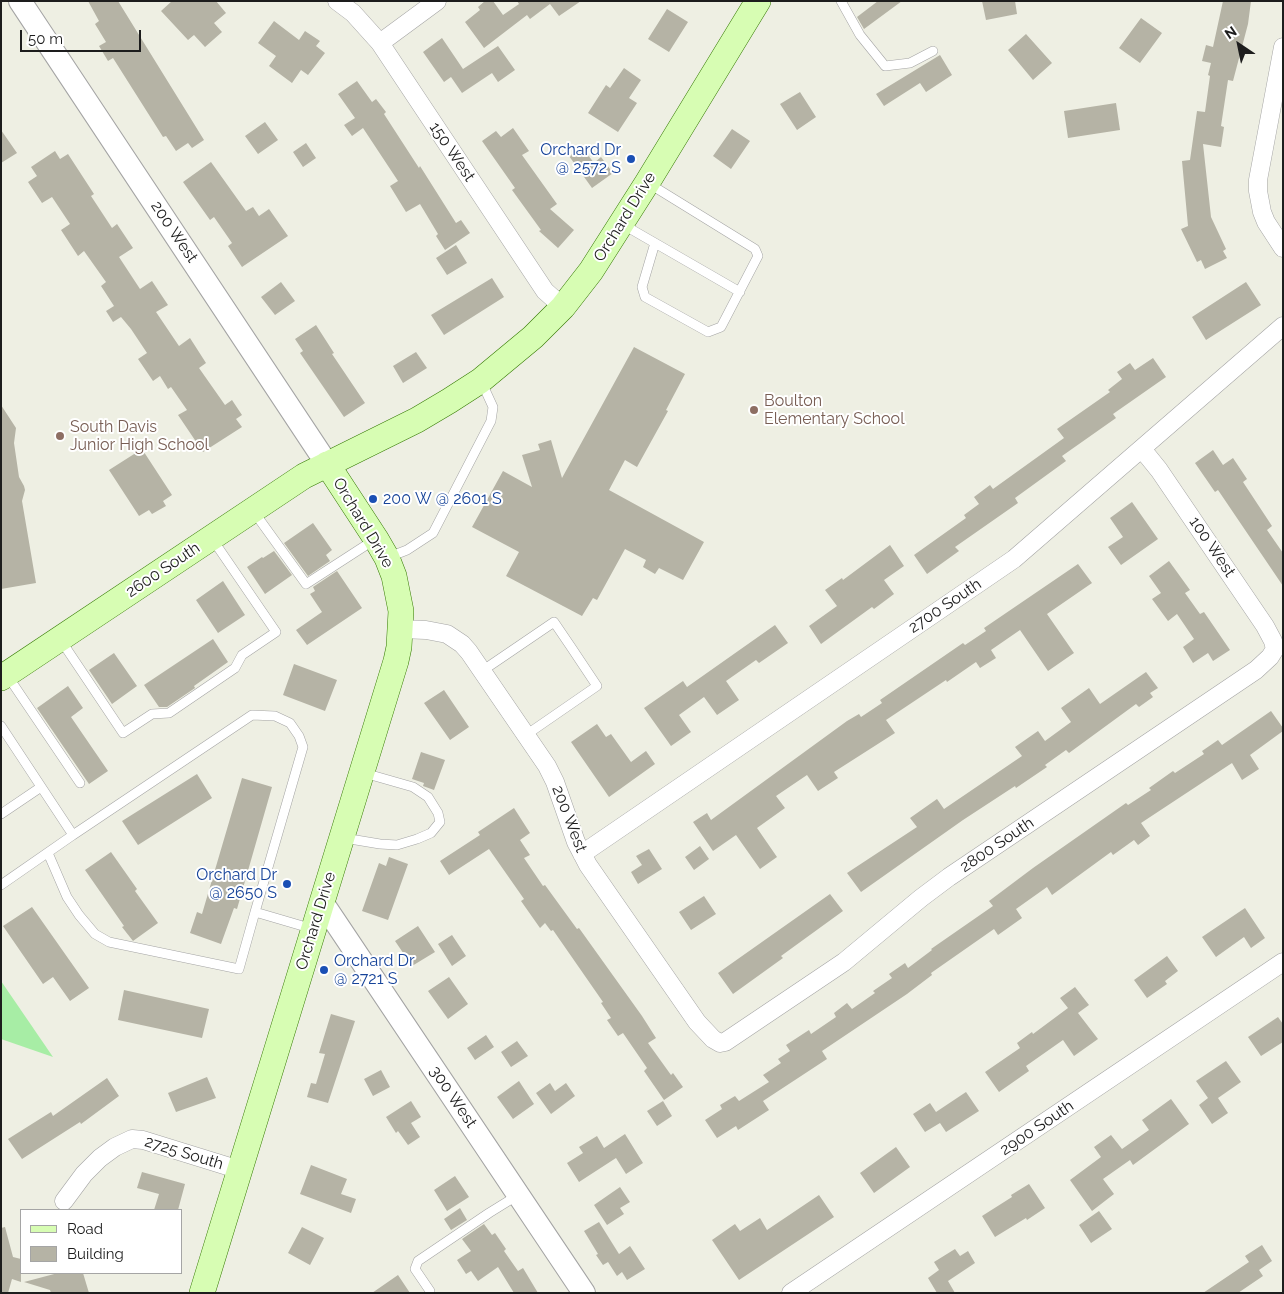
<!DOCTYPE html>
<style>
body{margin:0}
#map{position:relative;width:1284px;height:1294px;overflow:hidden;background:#eeefe3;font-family:Raleway,sans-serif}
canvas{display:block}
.frame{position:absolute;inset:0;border:2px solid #1d1d1d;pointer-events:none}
.legend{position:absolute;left:20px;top:1209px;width:162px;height:65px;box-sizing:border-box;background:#fff;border:1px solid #a5a5a5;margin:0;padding:6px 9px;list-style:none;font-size:15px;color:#1d1d1d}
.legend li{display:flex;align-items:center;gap:10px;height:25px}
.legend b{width:25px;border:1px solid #a5a5a5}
.north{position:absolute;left:1214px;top:20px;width:50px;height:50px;-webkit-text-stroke:4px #fff;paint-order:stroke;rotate:326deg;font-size:14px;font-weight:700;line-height:20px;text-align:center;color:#1d1d1d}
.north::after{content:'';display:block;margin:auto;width:18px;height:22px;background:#1d1d1d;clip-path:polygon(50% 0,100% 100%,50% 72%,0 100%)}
.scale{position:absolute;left:20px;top:30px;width:121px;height:22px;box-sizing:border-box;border:2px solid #1d1d1d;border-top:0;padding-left:6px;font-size:15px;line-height:18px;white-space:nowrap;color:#1d1d1d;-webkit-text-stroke:4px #fff;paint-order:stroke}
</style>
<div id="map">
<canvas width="1284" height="1294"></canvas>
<div class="frame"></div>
<ul class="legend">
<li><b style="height:6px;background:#d7fdb3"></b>Road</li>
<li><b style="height:14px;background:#b5b3a5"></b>Building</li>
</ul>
<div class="north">N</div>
<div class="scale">50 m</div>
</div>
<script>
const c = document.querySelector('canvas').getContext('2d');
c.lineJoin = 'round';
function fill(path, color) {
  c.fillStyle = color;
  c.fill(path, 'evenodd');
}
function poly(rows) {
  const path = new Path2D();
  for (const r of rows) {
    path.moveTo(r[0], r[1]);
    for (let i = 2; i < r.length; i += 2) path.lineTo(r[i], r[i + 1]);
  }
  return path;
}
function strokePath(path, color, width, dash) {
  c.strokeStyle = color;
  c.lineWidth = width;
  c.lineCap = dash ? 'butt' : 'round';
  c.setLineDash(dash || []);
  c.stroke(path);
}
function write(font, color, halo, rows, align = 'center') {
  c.font = font + ' Raleway,sans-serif';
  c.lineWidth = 4;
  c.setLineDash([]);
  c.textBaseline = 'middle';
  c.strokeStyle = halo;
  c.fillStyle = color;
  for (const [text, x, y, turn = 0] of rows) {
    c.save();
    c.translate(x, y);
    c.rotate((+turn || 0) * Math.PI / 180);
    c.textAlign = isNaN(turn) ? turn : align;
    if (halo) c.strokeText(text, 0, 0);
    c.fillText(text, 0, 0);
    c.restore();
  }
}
const grass = poly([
 [1,981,53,1057,1,1039]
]);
const building = poly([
 [88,1,118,1,204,140,192,148,188,143,176,151,166,136,163,137,113,58,108,61,99,46,106,42,95,24,99,21],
 [172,1,216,1,226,13,214,23,222,32,205,47,194,35,188,40,161,11],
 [485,1,493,1,503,15,519,4,517,1,581,1,559,16,550,4,530,19,527,15,484,48,465,22,480,10,478,7],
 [878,1,902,1,864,29,857,17],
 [982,1,1015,1,1017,14,986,20],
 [1223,1,1251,1,1248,24,1233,81,1228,80,1221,126,1224,127,1221,147,1203,144,1211,217,1226,249,1223,251,1227,258,1205,269,1201,260,1197,262,1181,229,1188,226,1182,161,1190,160,1197,111,1205,112,1210,76,1208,75,1211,63,1202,61,1206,45,1213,47],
 [667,9,688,22,669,52,648,39],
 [1141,18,1162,33,1140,63,1119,48],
 [274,21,299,40,305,31,320,41,316,46,325,53,308,75,301,70,292,83,269,66,276,56,258,43],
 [1026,34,1052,63,1033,80,1008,50],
 [442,38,463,69,498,46,515,70,498,82,492,73,462,93,451,77,444,82,423,52],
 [940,55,952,75,926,92,920,83,884,106,876,94],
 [624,68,641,80,629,98,637,103,618,132,588,113,606,85,610,88],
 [357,81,372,102,376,99,386,112,384,114,419,168,420,166,456,223,461,220,470,233,445,250,436,236,438,234,420,204,406,212,390,186,398,181,363,128,352,136,344,125,355,118,338,94],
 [800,92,816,117,797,130,780,104],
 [1116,103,1120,130,1068,138,1064,111],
 [265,122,278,140,258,154,245,136],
 [513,128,529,151,522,155,557,204,550,209,574,230,558,248,539,231,541,230,512,190,515,188,482,141,496,131,501,137],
 [732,129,750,141,731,169,713,156],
 [1,130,17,153,1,163],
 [306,143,316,158,303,167,293,152],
 [582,147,594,163,601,157,613,173,592,188,569,156],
 [55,151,60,159,68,154,94,194,91,196,112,228,117,224,133,248,119,257,140,289,152,281,168,305,156,312,179,346,190,338,206,363,199,368,225,405,232,400,242,415,236,419,242,427,203,452,178,415,187,410,171,387,168,389,160,376,153,381,138,359,147,353,131,329,121,317,113,322,106,311,114,306,101,286,106,282,84,251,78,256,61,230,70,224,52,197,42,203,28,182,37,176,31,167],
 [211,162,246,211,253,207,259,216,269,209,288,236,242,267,228,246,232,243,214,217,210,220,183,182],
 [456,245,467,263,447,275,436,258],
 [492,278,504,297,444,335,431,315],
 [281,282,295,301,275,315,261,297],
 [1246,282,1261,305,1206,340,1192,317],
 [316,325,334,353,332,354,365,403,344,417,300,353,303,351,295,339],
 [634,347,685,374,666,410,668,411,637,467,625,460,609,490,704,542,683,580,659,568,655,574,643,567,646,560,625,549,597,600,593,598,582,616,506,576,519,552,472,527,503,471,532,487,522,455,540,450,538,444,551,440,562,478],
 [416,352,427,368,403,383,393,366],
 [1153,358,1166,377,1113,414,1116,418,1062,456,1066,461,1015,498,1018,503,955,547,959,551,927,574,914,555,966,518,964,515,979,504,974,497,990,485,993,489,1064,438,1057,429,1110,392,1108,390,1122,379,1117,372,1130,363,1135,370],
 [1,405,16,428,14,443,19,477,24,486,25,490,22,501,36,583,1,589],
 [142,449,172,495,163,501,166,506,152,514,149,510,139,516,109,470],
 [1213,450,1223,465,1233,458,1247,479,1243,482,1272,526,1267,530,1283,553,1283,586,1218,490,1215,492,1195,463],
 [1132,502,1158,539,1121,565,1108,547,1123,537,1110,518],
 [313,523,332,550,326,555,330,561,308,576,284,543],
 [890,545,904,566,884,580,894,594,874,609,872,607,821,644,809,626,837,606,825,590,842,578,843,580],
 [274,551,292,575,265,594,247,567,262,557,263,558],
 [1169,561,1190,590,1185,593,1200,614,1204,612,1230,650,1213,661,1208,653,1193,663,1183,647,1194,639,1177,614,1168,621,1152,599,1161,593,1149,576],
 [1078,564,1092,583,1047,614,1074,653,1048,671,1020,630,991,650,996,658,980,668,976,662,947,682,946,680,886,720,895,733,834,772,838,778,818,791,807,775,776,796,785,808,757,828,777,857,760,869,736,835,713,851,693,822,707,813,711,820,847,721,859,714,861,717,882,703,880,700,963,643,965,645,986,631,984,628],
 [337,571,362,608,307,645,296,630,322,612,310,594,315,591,313,587],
 [223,581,245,615,218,633,196,600],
 [775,625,788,643,759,663,756,660,726,681,739,700,717,715,704,697,679,715,691,732,671,746,644,708,683,681,687,687],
 [213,639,228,662,194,686,195,688,167,707,159,707,144,685],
 [114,653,137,686,112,704,89,670],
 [294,664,337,680,325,711,283,695],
 [1146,672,1158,688,1150,693,1153,697,1139,707,1136,704,1069,753,1066,750,1045,765,1047,767,1016,788,1015,786,963,820,861,892,847,873,917,827,910,818,937,799,944,809,1022,756,1015,747,1038,731,1045,741,1071,722,1061,708,1089,688,1100,704],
 [68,686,83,708,71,717,108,771,89,784,37,708],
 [444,690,469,727,450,740,424,703],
 [1271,711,1283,728,1283,731,1250,755,1259,769,1242,780,1232,763,1141,823,1150,836,1138,845,1134,840,1113,855,1111,852,1052,895,1047,887,1016,909,1022,918,998,935,994,929,931,973,932,975,907,994,822,1051,827,1059,763,1101,769,1110,738,1130,736,1126,717,1138,705,1120,722,1109,720,1105,735,1096,739,1101,769,1082,763,1075,781,1063,778,1059,790,1051,786,1045,809,1030,811,1034,836,1017,834,1013,847,1003,852,1009,875,993,873,991,892,978,889,974,905,963,908,968,932,950,931,949,993,906,989,901,1033,868,1126,803,1128,805,1151,790,1149,788,1173,771,1175,773,1204,754,1202,751,1218,740,1222,745],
 [597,724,606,737,611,734,631,762,646,751,655,764,609,797,571,742],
 [421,752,445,760,434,790,423,786,424,783,412,779],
 [197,774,212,798,138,845,122,821],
 [242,778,272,787,237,909,234,908,221,944,190,933,197,912,202,914],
 [514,808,530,833,520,840,530,855,524,858,543,886,545,885,577,929,579,928,642,1016,656,1038,648,1043,671,1075,673,1073,683,1087,664,1100,644,1071,647,1068,623,1033,618,1036,607,1020,611,1018,601,1003,603,1002,553,930,551,931,545,923,540,928,521,901,524,899,489,849,449,875,440,861,480,835,478,832],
 [700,846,709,859,694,870,685,857],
 [649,849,662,869,638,884,631,872,642,865,636,856],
 [111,852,137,889,135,891,158,923,133,941,122,927,124,926,85,870],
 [389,857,408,864,388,920,362,911,379,863,386,866],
 [830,894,843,911,781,956,783,958,733,994,718,973],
 [704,896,716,914,691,930,679,912],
 [32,907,89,988,70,1001,53,977,43,984,3,926],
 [1245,908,1265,938,1251,948,1244,937,1216,957,1202,937],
 [418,926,435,952,412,966,395,941],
 [452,935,466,956,452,966,438,944],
 [1167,956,1178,971,1165,981,1167,984,1147,998,1134,980],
 [449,977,468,1004,448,1019,428,991],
 [1075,987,1089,1005,1078,1013,1098,1039,1074,1056,1063,1040,1026,1066,1029,1071,999,1092,985,1072,1020,1048,1017,1043,1032,1032,1033,1034,1068,1008,1060,998],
 [124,990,209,1009,202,1038,118,1020],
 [331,1014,355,1021,328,1103,307,1097,311,1083,316,1084,325,1054,319,1053],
 [1278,1017,1283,1024,1283,1042,1261,1056,1248,1037],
 [486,1035,494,1047,475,1060,467,1048],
 [517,1041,528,1056,511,1067,501,1052],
 [1226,1061,1241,1082,1218,1098,1228,1113,1212,1124,1199,1105,1208,1098,1196,1081],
 [381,1070,390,1087,373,1096,364,1079],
 [207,1077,216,1098,176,1112,168,1093],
 [107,1078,119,1096,81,1124,80,1122,22,1159,8,1139,51,1112,53,1116],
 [519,1081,534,1104,513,1119,497,1097],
 [550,1083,555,1091,566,1083,575,1096,551,1114,536,1093],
 [966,1092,979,1111,946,1132,940,1123,925,1132,913,1114,930,1103,936,1112],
 [1171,1099,1189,1124,1133,1165,1130,1160,1103,1179,1114,1194,1092,1211,1070,1180,1101,1157,1094,1147,1111,1135,1122,1149,1149,1130,1142,1120],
 [411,1101,421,1117,411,1123,420,1137,408,1145,398,1131,396,1133,386,1117],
 [663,1101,672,1116,657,1126,647,1111],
 [625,1134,643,1163,626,1174,616,1158,579,1182,567,1163,583,1153,579,1147,597,1136,604,1148],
 [896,1147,910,1167,874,1193,860,1173],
 [311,1165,347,1179,341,1194,356,1199,351,1213,300,1194],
 [142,1172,185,1184,178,1210,154,1210,159,1194,137,1188],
 [455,1176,469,1197,447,1211,434,1190],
 [1029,1184,1045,1208,1027,1220,1026,1218,995,1237,982,1216,1012,1197,1011,1195],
 [620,1187,630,1202,620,1208,624,1214,607,1225,594,1205],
 [819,1195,834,1217,739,1280,712,1240,735,1224,740,1231,760,1218,767,1230],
 [460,1208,467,1220,451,1230,444,1219],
 [1099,1211,1112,1229,1091,1243,1079,1225],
 [599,1222,619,1254,630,1246,645,1269,627,1280,622,1272,617,1276,608,1262,603,1265,596,1255,598,1254,584,1231],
 [484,1224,492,1235,495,1233,506,1249,504,1251,518,1271,523,1268,538,1293,514,1293,498,1267,478,1281,471,1271,466,1274,457,1260,471,1251,462,1239],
 [5,1227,13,1257,21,1259,21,1282,12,1279,8,1293,1,1293,1,1228],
 [302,1227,324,1238,310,1265,288,1253],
 [1262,1245,1272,1261,1259,1270,1263,1276,1238,1293,1203,1293,1249,1262,1245,1256],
 [955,1249,960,1256,968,1251,975,1263,948,1281,955,1293,937,1293,928,1278,939,1270,934,1262],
 [58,1273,83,1273,89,1293,51,1293,50,1290,24,1282],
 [398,1275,410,1293,372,1293]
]);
const service = poly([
 [841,1,860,35,885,66,910,63,933,51],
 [622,224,655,243,642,287,645,297,708,332,721,327,758,256,755,249,648,183],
 [655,243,740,292],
 [254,512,306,584,374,540],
 [389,557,407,550,433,533,491,421,493,407,482,383],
 [60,639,123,733,152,714,169,713,235,668,242,655,276,632,213,540],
 [482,671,554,622,571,647,597,686,526,735],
 [7,675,80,783],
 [1,726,73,835,252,715,275,716,290,723,299,736,303,747,255,912,313,929],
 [1,814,41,787],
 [344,838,380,844,397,845,417,839,431,833,440,822,438,813,428,797,413,787,364,773],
 [48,853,67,897,79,915,95,934,109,942,239,969,255,912],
 [1,885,73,835],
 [430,1291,415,1269,418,1261,489,1213,518,1195]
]);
const minor = poly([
 [337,1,353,13,380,43,545,291,563,307],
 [380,43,437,1],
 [1283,47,1258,180,1258,191,1262,212,1266,222,1283,248],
 [400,629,426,630,447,634,462,644,469,652,547,766,555,782,576,842,588,865,697,1022,713,1039,720,1043,725,1042,844,962,921,898,949,877,1256,670,1270,657,1275,649,1273,641,1265,626,1159,470,1142,449],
 [582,854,1014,559,1283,326],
 [64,1201,84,1174,100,1158,115,1147,132,1139,143,1140,240,1170],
 [791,1293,1283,962]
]);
const tertiary = poly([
 [20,1,327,464],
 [322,902,584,1293]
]);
const secondary = poly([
 [1,678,304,476,417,420,449,401,480,381,533,337,563,307,591,271,647,183,758,1],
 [202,1293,396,661,399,647,401,611,394,576,387,558,376,539,327,464]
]);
const markers = [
 [631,159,5,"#1a4fb4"],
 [754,410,5,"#8d6e63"],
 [60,436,5,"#8d6e63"],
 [373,499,5,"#1a4fb4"],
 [287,884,5,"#1a4fb4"],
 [324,970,5,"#1a4fb4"]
];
const transitNames = [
 ["Orchard Dr",621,150],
 ["@ 2572 S",621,168],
 ["200 W @ 2601 S",383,499,"left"],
 ["Orchard Dr",277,875],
 ["@ 2650 S",277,893],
 ["Orchard Dr",334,961,"left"],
 ["@ 2721 S",334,979,"left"]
];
const streetNames = [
 ["150 West",452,152,56],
 ["Orchard Drive",625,217,-58],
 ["200 West",174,232,56],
 ["Orchard Drive",363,523,59],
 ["100 West",1212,547,56],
 ["2600 South",163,570,-34],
 ["2700 South",945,606,-34],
 ["200 West",569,819,69],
 ["2800 South",997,845,-34],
 ["Orchard Drive",316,921,-73],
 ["300 West",453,1097,56],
 ["2900 South",1037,1128,-34],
 ["2725 South",184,1153,17]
];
const educationNames = [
 ["Boulton",764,401],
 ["Elementary School",764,419],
 ["South Davis",70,427],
 ["Junior High School",70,445]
];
fill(grass, '#a7eda5');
fill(building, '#b5b3a5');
strokePath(service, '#a4a4a4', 10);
strokePath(minor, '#a4a4a4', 19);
strokePath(tertiary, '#a4a4a4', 24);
strokePath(secondary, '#347900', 26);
strokePath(service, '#fff', 9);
strokePath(minor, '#fff', 18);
strokePath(tertiary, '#fff', 22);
strokePath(secondary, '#d7fdb3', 25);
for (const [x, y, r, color] of markers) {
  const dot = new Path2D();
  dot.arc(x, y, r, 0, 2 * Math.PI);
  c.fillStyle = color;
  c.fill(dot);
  strokePath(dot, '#fff', 2);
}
write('16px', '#164399', '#fff', transitNames, 'right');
write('16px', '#1d1d1d', '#fff', streetNames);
write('16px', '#785e54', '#fff', educationNames, 'left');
</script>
